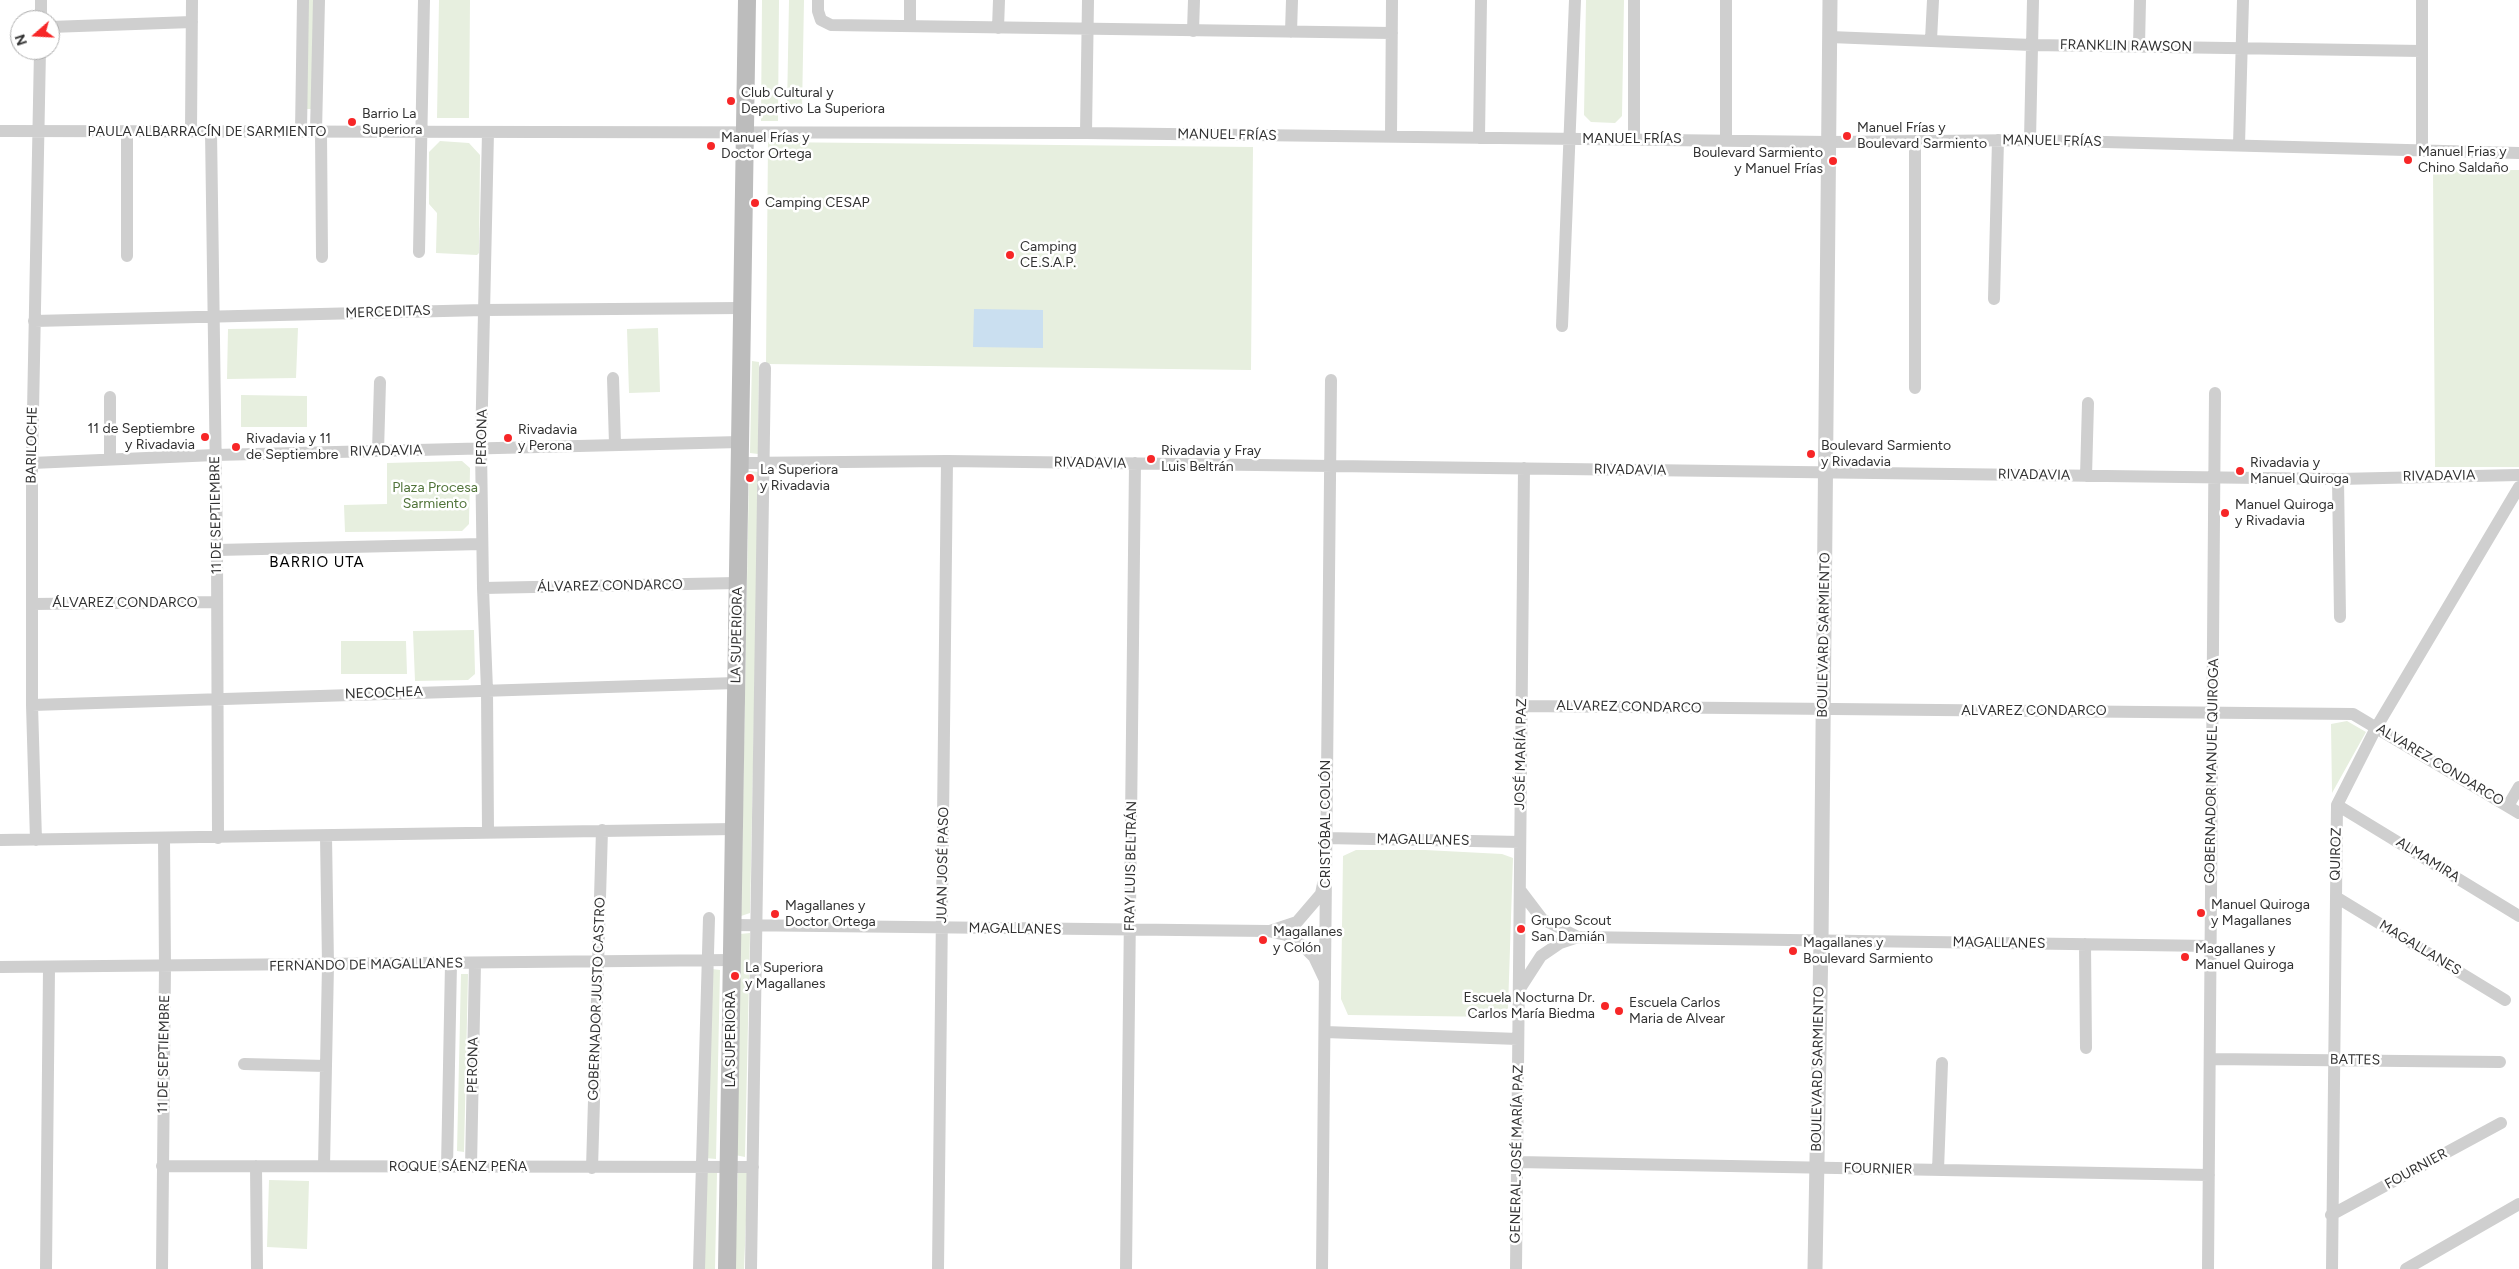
<!DOCTYPE html>
<meta charset="utf-8">
<style>
body{margin:0}
#map{position:relative;width:2519px;height:1269px;overflow:hidden;background:#fff;font-family:Figtree,sans-serif}
canvas{display:block}
.north{position:absolute;left:10px;top:10px;width:50px;height:50px;box-sizing:border-box;background:#fff;border:1px solid #adadad;border-radius:50%;rotate:251deg;font-size:14px;font-weight:700;line-height:20px;text-align:center;color:#323232}
.north::after{content:'';display:block;margin:auto;width:18px;height:22px;background:#f72627;clip-path:polygon(50% 0,100% 100%,50% 72%,0 100%)}
</style>
<div id="map">
<canvas width="2519" height="1269"></canvas>
<div class="north">N</div>
</div>
<script>
const c = document.querySelector('canvas').getContext('2d');
c.lineJoin = 'round';
function fill(path, color) {
  c.fillStyle = color;
  c.fill(path, 'evenodd');
}
function poly(rows) {
  const path = new Path2D();
  for (const r of rows) {
    path.moveTo(r[0], r[1]);
    for (let i = 2; i < r.length; i += 2) path.lineTo(r[i], r[i + 1]);
  }
  return path;
}
function strokePath(path, color, width, dash) {
  c.strokeStyle = color;
  c.lineWidth = width;
  c.lineCap = dash ? 'butt' : 'round';
  c.setLineDash(dash || []);
  c.stroke(path);
}
function write(font, color, halo, rows, align = 'center') {
  c.font = font + ' Figtree,sans-serif';
  c.lineWidth = 5;
  c.setLineDash([]);
  c.textBaseline = 'middle';
  c.strokeStyle = halo;
  c.fillStyle = color;
  for (const [text, x, y, turn = 0] of rows) {
    c.save();
    c.translate(x, y);
    c.rotate((+turn || 0) * Math.PI / 180);
    c.textAlign = isNaN(turn) ? turn : align;
    if (halo) c.strokeText(text, 0, 0);
    c.fillText(text, 0, 0);
    c.restore();
  }
}
const green = poly([
 [308,0,314,0,312,109,305,109],
 [439,0,470,0,469,118,437,118],
 [762,0,779,0,778,121,761,121],
 [789,0,804,0,802,110,787,109],
 [1586,0,1624,0,1622,116,1615,123,1591,122,1584,115],
 [440,141,469,143,480,155,479,253,477,255,436,253,437,213,429,204,429,152],
 [768,142,1253,147,1251,370,766,364],
 [2433,170,2519,170,2519,467,2435,467],
 [298,328,296,378,227,379,228,329],
 [658,328,660,392,629,393,627,329],
 [752,361,759,362,758,454,750,453],
 [241,395,307,396,307,427,241,427],
 [462,461,470,468,469,524,462,531,345,532,344,505,387,504,387,463],
 [749,471,759,472,750,913,741,916],
 [474,630,475,674,468,680,415,681,413,631],
 [341,641,406,641,407,674,341,674],
 [2347,721,2366,732,2332,793,2331,724],
 [1356,850,1425,850,1502,854,1513,858,1508,1008,1501,1017,1348,1015,1341,999,1343,856],
 [750,933,745,1157,735,1155,740,934],
 [712,969,720,970,716,1159,705,1158],
 [461,974,468,974,464,1152,457,1151],
 [738,1172,748,1172,744,1269,735,1269],
 [707,1173,717,1173,715,1269,704,1269],
 [269,1180,309,1181,307,1249,267,1247]
]);
const water = poly([
 [974,309,1043,310,1043,348,973,347]
]);
const minor = poly([
 [818,0,818,11,821,20,831,25,1392,33],
 [1634,0,1634,139],
 [1726,0,1726,140],
 [41,20,41,0],
 [910,26,910,0],
 [50,27,192,22],
 [998,28,999,0],
 [1193,31,1194,0],
 [1291,32,1292,0],
 [1830,37,2032,45,2422,51],
 [1931,40,1933,0],
 [2139,46,2140,0],
 [0,131,1086,133,1829,142,2030,140,2519,153],
 [127,131,127,256],
 [191,131,192,0],
 [211,131,217,550,218,838],
 [301,132,303,0],
 [316,132,319,0],
 [321,132,322,257],
 [1086,133,1088,0],
 [1391,136,1392,0],
 [1479,138,1481,0],
 [2030,140,2033,0],
 [2239,145,2243,0],
 [2422,151,2422,0],
 [419,252,424,0],
 [1994,299,1998,140],
 [34,321,484,310,742,308],
 [1562,326,1575,0],
 [613,378,615,444],
 [1915,388,1915,141],
 [110,397,110,459],
 [378,451,380,382],
 [32,463,215,455,740,442],
 [740,463,947,461,2338,479,2519,475],
 [2086,476,2088,403],
 [2338,479,2340,617],
 [217,550,482,544],
 [483,588,737,583],
 [32,604,217,602],
 [32,705,736,683],
 [1522,706,2353,714,2519,813],
 [2337,805,2519,916],
 [2508,806,2519,787],
 [488,832,487,690,483,588,481,448,488,132],
 [1326,838,1520,842],
 [0,840,734,829],
 [36,840,32,705,32,463,40,50],
 [1520,890,1542,919,1578,937],
 [2336,897,2505,1000],
 [732,925,1268,931,1286,935,1302,945,1314,957,1324,978],
 [1270,931,1297,922,1321,894,1323,884],
 [2085,944,2086,1048],
 [0,967,732,960],
 [1521,987,1541,956,1560,943,1578,937,2211,946],
 [1325,1032,1518,1039],
 [2210,1059,2500,1062],
 [244,1064,326,1066],
 [1517,1162,2209,1175],
 [162,1166,753,1167],
 [256,1166,257,1269],
 [324,1166,328,965,326,836],
 [447,1167,451,964],
 [471,1167,475,963],
 [592,1168,602,830],
 [1938,1170,1942,1063],
 [2331,1215,2501,1123],
 [46,1269,49,968],
 [162,1269,165,967,164,838],
 [699,1269,709,918],
 [751,1269,765,368],
 [938,1269,947,461],
 [1126,1269,1135,463],
 [1322,1269,1331,380],
 [1516,1269,1524,468],
 [2208,1269,2215,393],
 [2332,1269,2337,805,2376,728,2519,487],
 [2406,1269,2519,1204]
]);
const tertiary = poly([
 [1815,1269,1821,941,1830,0]
]);
const secondary = poly([
 [727,1269,747,0]
]);
const markers = [
 [731,101,5,"#f72627"],
 [352,122,5,"#f72627"],
 [1847,136,5,"#f72627"],
 [711,146,5,"#f72627"],
 [2408,160,5,"#f72627"],
 [1833,161,5,"#f72627"],
 [755,203,5,"#f72627"],
 [1010,255,5,"#f72627"],
 [205,437,5,"#f72627"],
 [508,438,5,"#f72627"],
 [236,447,5,"#f72627"],
 [1811,454,5,"#f72627"],
 [1151,459,5,"#f72627"],
 [2240,471,5,"#f72627"],
 [750,478,5,"#f72627"],
 [2225,513,5,"#f72627"],
 [2201,913,5,"#f72627"],
 [775,914,5,"#f72627"],
 [1521,929,5,"#f72627"],
 [1263,940,5,"#f72627"],
 [1793,951,5,"#f72627"],
 [2185,957,5,"#f72627"],
 [735,976,5,"#f72627"],
 [1605,1006,5,"#f72627"],
 [1619,1011,5,"#f72627"]
];
const streetNames = [
 ["FRANKLIN RAWSON",2126,46,1],
 ["PAULA ALBARRACÍN DE SARMIENTO",207,132],
 ["MANUEL FRÍAS",1227,135,1],
 ["MANUEL FRÍAS",1632,139],
 ["MANUEL FRÍAS",2052,141,1],
 ["MERCEDITAS",388,312,-2],
 ["PERONA",482,437,-89],
 ["BARILOCHE",32,445,-89],
 ["RIVADAVIA",386,451,-1],
 ["RIVADAVIA",1090,463,1],
 ["RIVADAVIA",1630,470,1],
 ["RIVADAVIA",2034,475,1],
 ["RIVADAVIA",2439,476,-1],
 ["11 DE SEPTIEMBRE",216,515,-91],
 ["ÁLVAREZ CONDARCO",610,586,-1],
 ["ÁLVAREZ CONDARCO",125,603],
 ["LA SUPERIORA",737,635,-89],
 ["BOULEVARD SARMIENTO",1824,635,-89],
 ["NECOCHEA",384,693,-2],
 ["ALVAREZ CONDARCO",1629,707,1],
 ["ALVAREZ CONDARCO",2034,711],
 ["JOSÉ MARÍA PAZ",1521,754,-89],
 ["ALVAREZ CONDARCO",2440,765,31],
 ["GOBERNADOR MANUEL QUIROGA",2212,771,-89],
 ["CRISTÓBAL COLÓN",1326,824,-90],
 ["MAGALLANES",1423,840,1],
 ["QUIROZ",2336,854,-89],
 ["ALMAMIRA",2428,860,32],
 ["JUAN JOSÉ PASO",943,865,-89],
 ["FRAY LUIS BELTRÁN",1131,866,-89],
 ["MAGALLANES",1015,929,1],
 ["MAGALLANES",1999,943,1],
 ["MAGALLANES",2420,948,31],
 ["FERNANDO DE MAGALLANES",366,965,-1],
 ["GOBERNADOR JUSTO CASTRO",597,999,-88],
 ["LA SUPERIORA",731,1039,-90],
 ["11 DE SEPTIEMBRE",164,1054,-89],
 ["BATTES",2355,1060,1],
 ["PERONA",473,1065,-89],
 ["BOULEVARD SARMIENTO",1818,1069,-89],
 ["GENERAL JOSÉ MARÍA PAZ",1517,1154,-89],
 ["ROQUE SÁENZ PEÑA",458,1167],
 ["FOURNIER",1878,1169,1],
 ["FOURNIER",2416,1169,-29]
];
const poiNames = [
 ["Club Cultural y",741,93],
 ["Deportivo La Superiora",741,109],
 ["Barrio La",362,114],
 ["Superiora",362,130],
 ["Manuel Frías y",1857,128],
 ["Boulevard Sarmiento",1857,144],
 ["Manuel Frías y",721,138],
 ["Doctor Ortega",721,154],
 ["Manuel Frias y",2418,152],
 ["Chino Saldaño",2418,168],
 ["Boulevard Sarmiento",1823,153,"right"],
 ["y Manuel Frías",1823,169,"right"],
 ["Camping CESAP",765,203],
 ["Camping",1020,247],
 ["CE.S.A.P.",1020,263],
 ["11 de Septiembre",195,429,"right"],
 ["y Rivadavia",195,445,"right"],
 ["Rivadavia",518,430],
 ["y Perona",518,446],
 ["Rivadavia y 11",246,439],
 ["de Septiembre",246,455],
 ["Boulevard Sarmiento",1821,446],
 ["y Rivadavia",1821,462],
 ["Rivadavia y Fray",1161,451],
 ["Luis Beltrán",1161,467],
 ["Rivadavia y",2250,463],
 ["Manuel Quiroga",2250,479],
 ["La Superiora",760,470],
 ["y Rivadavia",760,486],
 ["Manuel Quiroga",2235,505],
 ["y Rivadavia",2235,521],
 ["Manuel Quiroga",2211,905],
 ["y Magallanes",2211,921],
 ["Magallanes y",785,906],
 ["Doctor Ortega",785,922],
 ["Grupo Scout",1531,921],
 ["San Damián",1531,937],
 ["Magallanes",1273,932],
 ["y Colón",1273,948],
 ["Magallanes y",1803,943],
 ["Boulevard Sarmiento",1803,959],
 ["Magallanes y",2195,949],
 ["Manuel Quiroga",2195,965],
 ["La Superiora",745,968],
 ["y Magallanes",745,984],
 ["Escuela Nocturna Dr.",1595,998,"right"],
 ["Carlos María Biedma",1595,1014,"right"],
 ["Escuela Carlos",1629,1003],
 ["Maria de Alvear",1629,1019]
];
const parkNames = [
 ["Plaza Procesa",435,488],
 ["Sarmiento",435,504]
];
const neighbourhoodNames = [
 ["BARRIO UTA",317,563]
];
fill(green, '#e7efdf');
fill(water, '#cadff0');
strokePath(minor, '#cfcfcf', 12);
strokePath(tertiary, '#cfcfcf', 15);
strokePath(secondary, '#bcbcbc', 18);
for (const [x, y, r, color] of markers) {
  const dot = new Path2D();
  dot.arc(x, y, r, 0, 2 * Math.PI);
  c.fillStyle = color;
  c.fill(dot);
  strokePath(dot, '#fff', 2);
}
write('14px', '#323232', '#fff', streetNames);
write('14px', '#323232', '#fff', poiNames, 'left');
write('14px', '#507339', '#fff', parkNames);
c.letterSpacing = '1px';
write('15px', '#000', '#fff', neighbourhoodNames);
c.letterSpacing = '0px';
</script>
